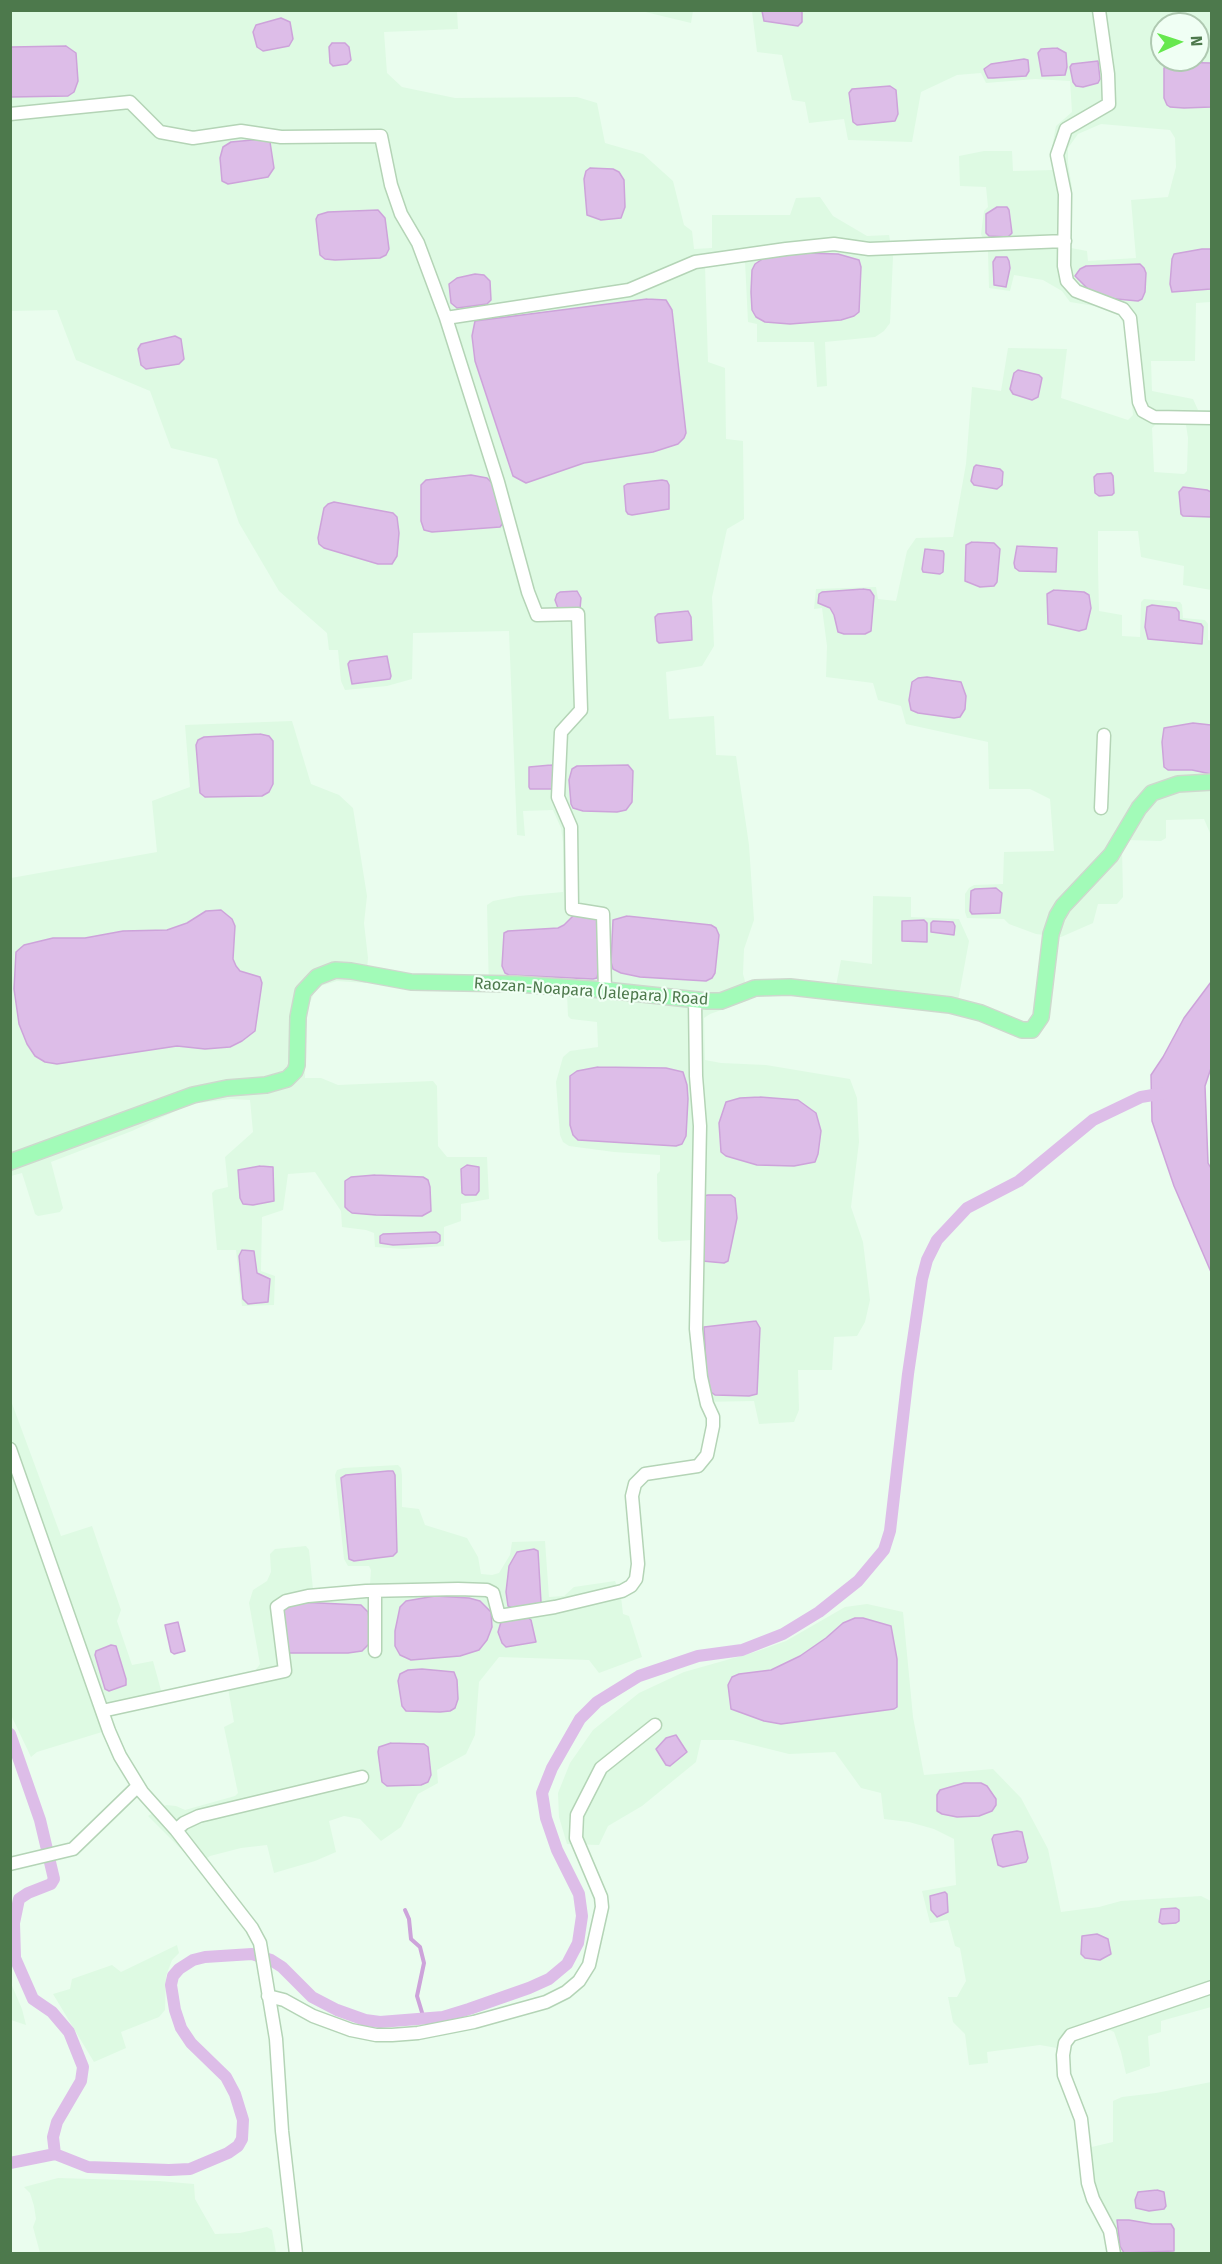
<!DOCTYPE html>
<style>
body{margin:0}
#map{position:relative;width:1222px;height:2264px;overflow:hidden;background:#eafdee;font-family:"Fira Sans",sans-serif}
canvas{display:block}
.frame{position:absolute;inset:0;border:12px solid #4d794c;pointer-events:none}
.north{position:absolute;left:1150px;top:12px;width:60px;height:60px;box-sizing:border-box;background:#f0fff4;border:2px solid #afc9b1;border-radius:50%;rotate:87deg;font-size:16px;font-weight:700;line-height:24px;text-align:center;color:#4d794c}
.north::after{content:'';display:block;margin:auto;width:21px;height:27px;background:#66e84e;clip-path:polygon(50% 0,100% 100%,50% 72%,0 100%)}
</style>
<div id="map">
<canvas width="1222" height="2264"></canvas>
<div class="frame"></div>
<div class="north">N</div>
</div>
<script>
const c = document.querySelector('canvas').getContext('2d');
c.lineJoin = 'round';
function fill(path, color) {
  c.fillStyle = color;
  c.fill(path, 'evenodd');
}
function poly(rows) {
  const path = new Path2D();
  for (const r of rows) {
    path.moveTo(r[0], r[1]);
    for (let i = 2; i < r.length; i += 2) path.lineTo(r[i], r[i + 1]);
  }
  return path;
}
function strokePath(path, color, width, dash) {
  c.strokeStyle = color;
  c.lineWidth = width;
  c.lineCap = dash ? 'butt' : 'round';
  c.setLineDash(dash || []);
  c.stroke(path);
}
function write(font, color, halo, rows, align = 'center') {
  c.font = font + ' "Fira Sans",sans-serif';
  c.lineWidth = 4.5;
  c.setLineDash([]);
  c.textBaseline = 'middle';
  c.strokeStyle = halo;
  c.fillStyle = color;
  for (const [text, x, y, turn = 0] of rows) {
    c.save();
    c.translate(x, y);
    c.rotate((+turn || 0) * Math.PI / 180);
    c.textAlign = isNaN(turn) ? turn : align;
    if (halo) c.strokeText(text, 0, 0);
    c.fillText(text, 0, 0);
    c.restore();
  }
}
const residential = poly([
 [637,10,693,10,693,11,691,23],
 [10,11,457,11,458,29,384,32,387,73,402,87,455,98,577,97,597,103,605,143,643,154,673,181,684,225,692,231,694,249,712,248,712,215,790,215,796,198,820,197,833,216,867,236,889,235,893,257,890,323,884,331,875,337,825,342,827,386,817,387,814,342,757,342,757,324,748,322,745,261,705,266,708,362,725,368,726,439,743,441,744,519,727,529,712,597,714,646,702,666,666,672,669,719,714,716,716,755,736,756,749,845,754,920,744,949,743,974,750,1000,710,1014,704,1018,705,1060,721,1063,766,1065,850,1079,857,1098,859,1142,851,1207,863,1242,870,1300,865,1322,857,1336,834,1337,832,1370,798,1370,799,1410,794,1422,759,1424,754,1401,700,1402,694,1371,691,1336,692,1240,662,1242,658,1239,657,1174,660,1171,660,1155,614,1152,569,1146,563,1142,560,1135,556,1082,563,1057,570,1051,598,1047,597,1022,571,1019,568,1016,567,994,489,992,487,905,493,901,519,896,563,892,563,842,561,828,553,810,523,811,525,836,517,835,509,631,413,633,412,679,387,686,345,690,341,681,338,650,329,650,327,633,279,591,239,523,217,459,171,448,150,391,76,360,57,310,11,311],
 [752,11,1211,11,1211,302,1196,303,1195,361,1151,361,1152,391,1193,399,1198,410,1211,410,1211,590,1183,585,1184,566,1141,557,1138,531,1098,531,1098,567,1099,611,1122,615,1122,636,1140,637,1141,602,1144,599,1180,602,1182,605,1183,618,1205,620,1208,624,1208,640,1212,641,1211,868,1210,833,1204,819,1166,820,1166,838,1161,841,1128,840,1122,848,1123,897,1117,904,1098,904,1093,923,1061,937,1036,934,1009,924,1004,919,967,918,965,912,965,894,969,888,974,885,1003,884,1004,852,1054,851,1050,799,1030,789,989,789,988,742,906,724,901,706,878,700,873,683,826,677,827,646,822,608,814,609,816,589,876,587,878,599,896,601,907,551,916,538,953,537,966,464,972,387,1001,391,1008,348,1067,349,1061,398,1128,420,1133,415,1125,328,1119,314,1113,309,1070,302,1062,291,1043,280,1014,275,1010,291,989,288,988,252,981,234,984,211,988,207,986,187,960,186,959,156,984,151,1012,151,1013,171,1054,170,1052,147,1056,126,1072,112,1070,81,1035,79,986,83,981,73,957,75,921,92,912,142,848,140,844,119,809,123,805,102,792,100,782,55,757,52],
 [1162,24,1198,24,1198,60,1162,60],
 [1101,124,1170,130,1175,138,1176,167,1168,197,1131,200,1136,258,1088,261,1087,251,1071,248,1072,188,1068,163,1068,148,1078,134],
 [1184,424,1186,425,1188,438,1187,471,1184,474,1154,472,1152,428,1155,425],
 [292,721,311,784,339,795,353,808,367,896,364,923,368,958,366,983,337,981,317,987,306,1011,305,1078,321,1078,338,1085,433,1081,437,1086,438,1146,447,1157,487,1157,489,1199,461,1204,461,1221,444,1227,444,1246,404,1249,375,1247,374,1233,366,1230,342,1227,341,1211,315,1172,288,1174,283,1210,262,1217,261,1271,275,1276,274,1305,242,1306,236,1250,217,1250,212,1193,215,1190,228,1187,225,1157,253,1132,250,1100,231,1099,191,1104,132,1131,51,1162,63,1208,60,1212,38,1216,35,1214,22,1173,11,1176,11,878,157,852,152,801,190,787,185,725],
 [873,896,911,897,911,917,959,919,969,941,958,1001,836,986,841,960,872,964],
 [10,1398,61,1536,92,1526,121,1610,117,1621,132,1665,153,1661,164,1701,112,1714,111,1716,114,1724,102,1732,37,1752,31,1757,11,1715],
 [398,1465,401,1468,402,1475,402,1507,419,1509,425,1525,467,1538,478,1557,481,1574,492,1575,499,1573,510,1555,512,1542,545,1541,549,1597,564,1596,574,1587,615,1581,621,1597,623,1614,629,1616,642,1657,599,1673,589,1660,499,1657,479,1682,475,1735,466,1754,437,1770,438,1783,418,1794,401,1827,381,1841,360,1819,344,1816,329,1821,336,1852,315,1861,274,1873,267,1845,241,1848,210,1856,197,1865,148,1816,166,1805,176,1806,185,1810,235,1796,238,1793,224,1727,234,1722,226,1677,255,1671,260,1664,249,1603,253,1590,267,1581,271,1572,270,1554,275,1549,306,1546,309,1550,313,1589,370,1584,371,1570,369,1566,348,1566,344,1559,335,1475,337,1470,344,1468],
 [867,1604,903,1612,913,1717,924,1775,993,1769,1021,1798,1048,1849,1061,1912,1099,1907,1121,1901,1201,1896,1211,1901,1211,2007,1161,2021,1161,2032,1148,2036,1150,2066,1126,2074,1121,2052,1114,2032,1110,2030,1075,2040,1070,2046,1057,2048,1040,2045,987,2052,988,2063,969,2065,965,2034,953,2022,948,1997,957,1997,966,1981,960,1948,955,1946,948,1920,930,1923,922,1891,956,1885,954,1839,934,1829,909,1822,884,1819,881,1793,861,1788,835,1752,789,1754,733,1740,701,1740,696,1762,642,1806,608,1826,599,1845,567,1844,559,1817,558,1793,570,1763,593,1730,639,1693,684,1672,755,1652,786,1641,845,1607],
 [177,1945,179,1953,172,1960,166,1976,165,2010,159,2017,121,2032,126,2048,94,2062,53,1994,70,1989,72,1979,112,1965,121,1972],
 [10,1981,22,2009,26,2025,11,2020],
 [1211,2082,1211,2253,1108,2253,1107,2241,1079,2150,1113,2142,1113,2101,1122,2097,1156,2093],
 [58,2178,159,2181,194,2184,195,2199,215,2234,240,2233,267,2227,272,2230,276,2253,40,2253,33,2227,36,2219,34,2206,30,2193,24,2187]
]);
const water = poly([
 [762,11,802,11,802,22,798,26,764,21,762,11],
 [281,18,290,22,293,39,289,46,263,51,257,47,253,32,256,25,281,18],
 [332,43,345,43,349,47,351,60,347,64,333,66,330,63,329,47,332,43],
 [66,46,76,53,78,81,74,92,68,96,11,97,11,47,66,46],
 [1057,48,1066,53,1067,67,1065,75,1042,76,1038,53,1041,49,1057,48],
 [1024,59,1028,60,1029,71,1026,76,993,78,988,78,986,74,984,69,991,64,1024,59],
 [1098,61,1100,79,1098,83,1083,87,1076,86,1073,82,1070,67,1072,64,1098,61],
 [1174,62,1211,63,1211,107,1184,108,1170,107,1167,105,1164,98,1164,68,1174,62],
 [890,86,896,90,898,114,895,121,857,125,853,122,849,93,852,89,890,86],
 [263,139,270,142,274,168,268,177,228,184,222,181,220,158,223,147,231,142,263,139],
 [590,168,613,169,619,172,624,180,625,207,621,218,601,220,587,215,584,179,586,171,590,168],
 [997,207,1007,207,1009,210,1012,233,1008,237,989,236,986,233,986,214,997,207],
 [378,210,385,218,389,249,386,255,380,258,335,260,325,259,320,255,316,219,318,215,328,212,378,210],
 [1202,249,1211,249,1211,289,1172,292,1170,284,1172,259,1174,254,1202,249],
 [806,253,838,254,859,260,861,267,859,312,854,316,841,320,790,324,765,322,756,317,752,310,751,292,752,270,755,264,767,256,806,253],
 [996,257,1007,257,1009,261,1010,268,1006,287,994,285,993,262,996,257],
 [1140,264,1144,268,1146,273,1145,292,1142,299,1138,301,1106,298,1090,291,1075,276,1080,269,1086,266,1140,264],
 [475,274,484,275,490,281,491,300,487,304,457,308,451,303,449,284,457,278,475,274],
 [647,299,666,300,672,310,686,433,684,438,678,444,653,452,584,463,526,483,513,476,475,361,472,336,475,321,647,299],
 [175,336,181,339,184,359,179,364,146,369,141,365,138,349,141,344,175,336],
 [1018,370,1039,375,1042,378,1038,397,1032,400,1013,394,1010,389,1014,373,1018,370],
 [976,465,1000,469,1003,472,1002,485,997,489,974,485,971,481,974,467,976,465],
 [1111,473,1113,476,1114,493,1112,495,1099,496,1095,493,1094,477,1097,474,1111,473],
 [471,475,487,478,492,483,503,523,500,527,432,532,424,530,421,521,421,485,426,480,471,475],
 [662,480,667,481,669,485,669,509,632,515,628,514,626,511,624,486,627,484,662,480],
 [1183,487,1207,490,1211,492,1211,517,1183,516,1181,514,1179,492,1183,487],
 [334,502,393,513,397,517,399,533,397,556,392,564,378,564,324,548,319,544,318,538,324,508,328,504,334,502],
 [972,542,994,543,1000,549,997,582,994,586,980,587,965,581,966,545,972,542],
 [1017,546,1057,548,1056,572,1019,571,1015,568,1014,563,1017,546],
 [925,549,943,551,944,554,943,572,940,574,923,572,922,569,925,549],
 [863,589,870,590,874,596,871,631,865,634,844,634,838,632,834,615,830,608,818,603,819,594,822,592,863,589],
 [1054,590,1084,592,1089,595,1091,608,1086,629,1079,631,1048,624,1047,594,1054,590],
 [577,591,581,598,580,609,559,611,555,600,557,594,560,592,577,591],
 [1152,605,1176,608,1179,612,1179,620,1201,624,1203,627,1202,644,1148,639,1145,627,1147,607,1152,605],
 [688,611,691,617,692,640,659,643,657,641,655,617,658,614,688,611],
 [387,656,391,676,390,679,352,684,348,664,350,661,387,656],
 [927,677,961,682,966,696,965,709,960,717,954,718,918,713,911,710,909,700,912,682,918,678,927,677],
 [1193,723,1211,725,1211,774,1192,770,1168,770,1164,767,1162,742,1164,728,1193,723],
 [260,734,269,736,273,741,273,784,269,792,262,796,205,797,200,793,196,745,198,740,204,737,260,734],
 [551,765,555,767,554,789,530,789,529,787,529,767,551,765],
 [628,765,633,771,632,802,626,810,617,812,583,811,573,808,571,804,569,780,572,769,577,766,628,765],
 [996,888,1002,893,1000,913,972,914,970,911,971,891,975,889,996,888],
 [221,910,232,919,235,926,233,959,236,966,240,971,260,977,262,983,255,1031,242,1041,230,1047,205,1049,177,1046,57,1064,45,1062,35,1056,27,1044,19,1024,14,989,16,952,24,945,53,938,85,938,123,931,167,930,187,923,206,911,221,910],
 [574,915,595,917,597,920,599,968,597,978,593,979,509,975,505,973,502,966,504,933,508,931,558,928,564,925,574,915],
 [627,916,711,925,716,928,719,935,715,973,712,978,706,981,640,977,621,973,613,969,611,962,613,920,627,916],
 [924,920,927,923,927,942,902,941,902,921,924,920],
 [933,921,953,922,955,926,954,935,931,932,931,923,933,921],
 [1211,982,1211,1068,1205,1086,1208,1163,1212,1170,1211,1272,1174,1186,1152,1121,1151,1075,1163,1057,1184,1018,1211,982],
 [598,1067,666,1068,683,1072,687,1085,688,1099,686,1136,682,1144,676,1146,578,1140,573,1135,570,1125,570,1076,577,1071,598,1067],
 [760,1097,798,1100,816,1113,821,1131,818,1154,815,1162,794,1166,757,1165,726,1156,721,1152,719,1123,726,1102,740,1098,760,1097],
 [467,1165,479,1167,479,1191,476,1195,465,1195,462,1193,461,1169,467,1165],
 [260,1166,273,1167,274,1201,253,1205,243,1204,240,1198,238,1170,260,1166],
 [375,1175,423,1177,428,1180,430,1187,431,1211,422,1216,376,1215,352,1213,348,1210,345,1207,345,1181,351,1177,375,1175],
 [708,1195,731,1195,735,1198,737,1218,728,1261,724,1263,702,1261,703,1196,708,1195],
 [436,1232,440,1235,440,1241,437,1243,393,1245,380,1243,380,1236,383,1234,436,1232],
 [242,1250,254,1251,257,1273,270,1279,268,1302,248,1304,243,1299,239,1256,242,1250],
 [756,1321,760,1328,757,1394,749,1396,715,1395,711,1392,707,1384,704,1327,756,1321],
 [388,1471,393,1471,395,1475,397,1552,393,1556,377,1558,354,1561,349,1559,341,1478,346,1475,388,1471],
 [534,1549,538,1551,541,1602,539,1604,512,1608,508,1606,506,1592,509,1566,517,1552,534,1549],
 [435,1596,469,1598,480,1601,491,1612,492,1627,487,1640,479,1650,460,1656,411,1660,400,1655,395,1646,395,1631,400,1607,406,1601,435,1596],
 [298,1602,361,1605,368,1612,371,1629,369,1644,362,1651,348,1653,290,1653,287,1651,283,1609,286,1606,298,1602],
 [527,1617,531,1620,536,1642,506,1647,502,1643,498,1632,501,1622,527,1617],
 [855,1618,863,1618,891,1626,897,1659,897,1707,894,1709,781,1724,764,1721,731,1709,728,1685,732,1677,739,1674,771,1670,800,1656,826,1638,843,1623,855,1618],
 [178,1622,185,1651,174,1654,171,1652,165,1625,178,1622],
 [111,1645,116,1646,126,1679,126,1685,109,1691,105,1689,95,1655,96,1651,111,1645],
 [422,1669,454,1672,457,1680,458,1699,455,1708,450,1711,440,1712,406,1711,402,1706,398,1681,400,1674,408,1670,422,1669],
 [676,1735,687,1752,670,1766,666,1765,656,1749,666,1738,676,1735],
 [391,1743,424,1744,428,1747,431,1775,428,1782,421,1785,387,1786,382,1782,378,1752,379,1747,391,1743],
 [964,1783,981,1783,987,1786,996,1799,996,1805,992,1811,979,1816,957,1817,942,1814,937,1811,937,1795,940,1790,964,1783],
 [1017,1831,1022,1832,1028,1858,1026,1862,1003,1867,998,1865,992,1839,994,1835,1017,1831],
 [945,1892,947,1894,948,1912,937,1917,931,1910,930,1896,945,1892],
 [1176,1908,1179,1910,1179,1921,1176,1923,1162,1924,1159,1922,1161,1909,1176,1908],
 [1097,1934,1108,1939,1111,1954,1100,1960,1085,1958,1081,1954,1082,1936,1097,1934],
 [1157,2190,1164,2192,1166,2206,1164,2209,1149,2211,1136,2208,1135,2200,1138,2192,1157,2190],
 [1117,2220,1129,2220,1152,2224,1171,2224,1174,2229,1174,2251,1124,2253,1120,2246,1117,2220]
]);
const stream = poly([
 [405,1910,409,1919,411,1939,420,1947,424,1963,417,1996,424,2019]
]);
const canal = poly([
 [10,1734,40,1820,54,1879,51,1884,28,1893,19,1899,14,1923,15,1958,33,1999,52,2012,69,2032,83,2067,81,2081,57,2122,53,2137,55,2154],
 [10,2163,55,2154,88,2167,169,2170,190,2169,228,2153,238,2146,242,2139,243,2120,235,2094,226,2077,191,2043,181,2028,175,2010,171,1985,173,1976,179,1969,193,1960,205,1957,252,1954,271,1960,282,1967,312,1997,337,2010,365,2020,380,2022,443,2017,469,2009,529,1988,549,1979,567,1964,578,1943,582,1916,579,1894,557,1850,546,1818,542,1793,552,1768,580,1719,597,1702,639,1676,698,1656,742,1650,783,1634,819,1612,858,1581,884,1550,890,1531,908,1374,922,1279,927,1260,937,1240,967,1208,1019,1181,1093,1120,1141,1097,1165,1093]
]);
const minor = poly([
 [1099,10,1108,74,1109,104,1066,129,1057,155,1065,194,1064,266,1067,281,1076,291,1123,309,1130,318,1139,402,1143,411,1154,417,1212,418],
 [10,114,130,102,160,132,193,138,241,131,281,137,381,136,391,185,401,214,418,243,446,318],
 [1101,808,1104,735],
 [605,990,603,914,572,909,571,827,558,797,561,732,581,710,578,614,537,615,528,592,498,482,446,318,629,290,695,262,786,249,834,244,869,249,1065,241],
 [10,1449,109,1731,120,1756,142,1792,176,1830,252,1928,260,1943,276,2039,282,2131,296,2254],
 [375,1651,375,1591],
 [102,1711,285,1671,277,1607,286,1601,308,1596,366,1591,458,1589,487,1590,493,1593,499,1616,555,1607,622,1591,631,1586,636,1579,638,1564,632,1496,635,1484,645,1474,698,1466,707,1455,713,1426,713,1417,707,1404,701,1377,696,1329,700,1126,696,1076,695,1000],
 [176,1830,184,1823,199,1816,362,1777],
 [10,1864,73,1849,138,1786],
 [268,1996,284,2000,313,2016,351,2030,376,2035,392,2035,418,2033,474,2022,546,2002,566,1992,579,1981,589,1965,602,1907,601,1897,576,1838,577,1815,601,1768,655,1725],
 [1114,2254,1110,2231,1093,2199,1088,2183,1081,2119,1064,2075,1063,2055,1065,2043,1071,2035,1212,1987]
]);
const major = poly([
 [10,1162,193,1095,227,1088,266,1085,287,1079,295,1071,297,1065,298,1017,303,992,317,977,335,970,351,971,411,982,517,984,605,990,707,1001,721,1001,755,988,790,987,950,1005,981,1013,1022,1030,1032,1030,1041,1017,1051,934,1057,916,1063,906,1111,855,1139,808,1152,793,1178,784,1212,782]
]);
const streetNames = [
 ["Raozan-Noapara (Jalepara) Road",591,992,4]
];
fill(residential, '#defae3');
fill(water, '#ddbde8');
strokePath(water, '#cda3da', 1.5);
strokePath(stream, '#cda3da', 4);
strokePath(canal, '#ddbde8', 12);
strokePath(minor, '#b4d4b6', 15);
strokePath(major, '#cdd9cd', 18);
strokePath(minor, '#fff', 12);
strokePath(major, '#a2fbb8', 15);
write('16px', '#4d794c', '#f0fff4', streetNames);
</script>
